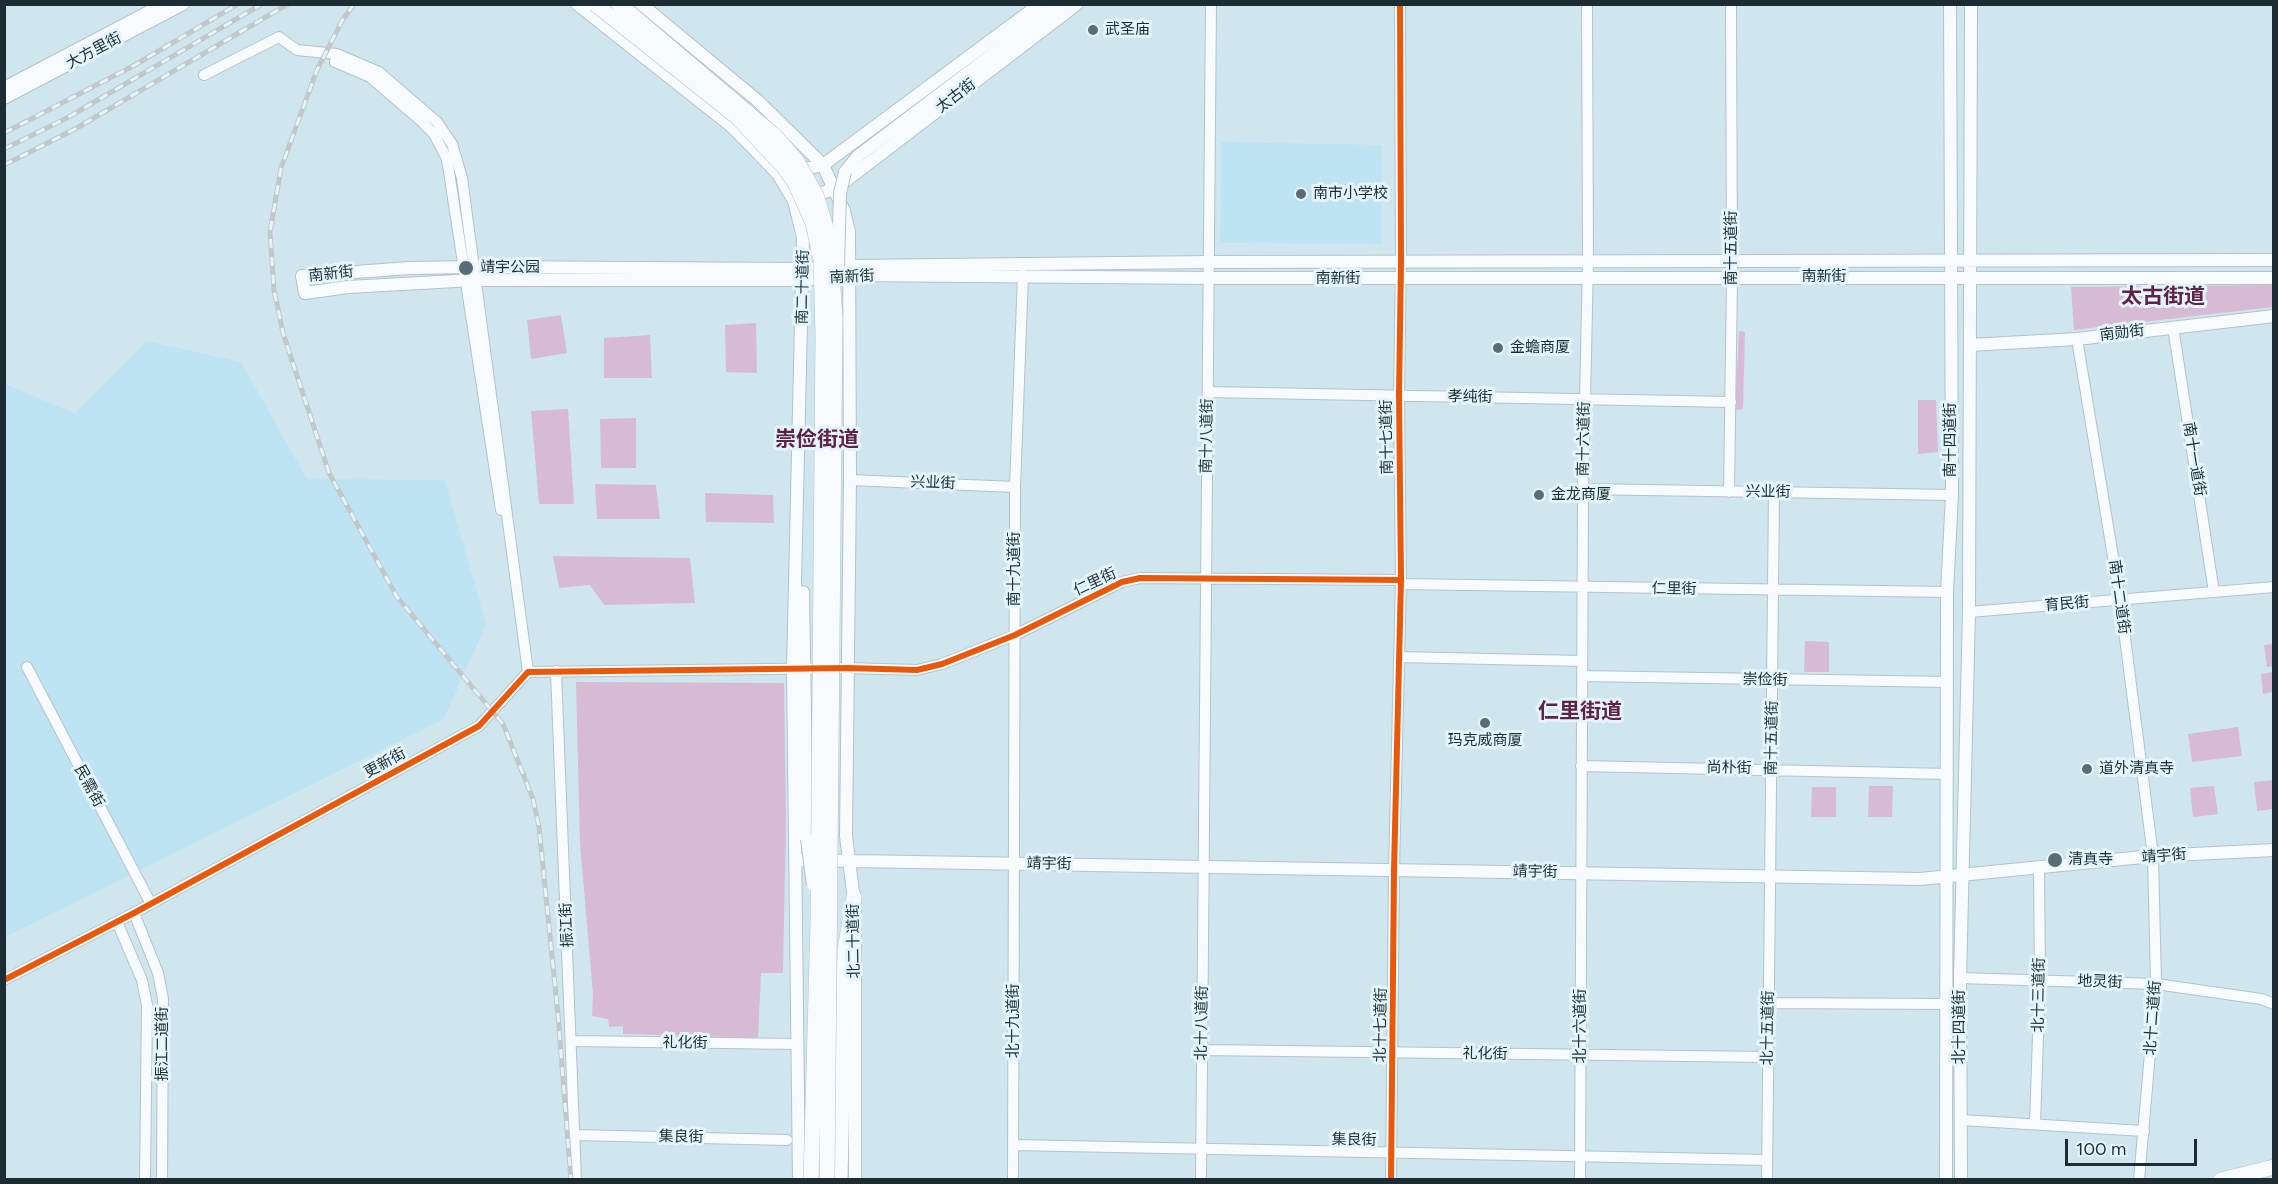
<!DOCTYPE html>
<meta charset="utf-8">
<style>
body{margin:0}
#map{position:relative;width:2278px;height:1184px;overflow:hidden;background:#cfe6ef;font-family:Figtree,sans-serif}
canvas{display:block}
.frame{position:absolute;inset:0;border:6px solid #1c2c32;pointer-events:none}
.scale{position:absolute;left:2065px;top:1139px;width:132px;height:27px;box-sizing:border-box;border:3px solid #1c2c32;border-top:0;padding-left:8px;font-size:18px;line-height:21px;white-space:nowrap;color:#1c2c32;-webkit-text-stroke:4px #e4f4fb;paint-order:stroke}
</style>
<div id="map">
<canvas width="2278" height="1184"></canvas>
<div class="frame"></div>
<div class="scale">100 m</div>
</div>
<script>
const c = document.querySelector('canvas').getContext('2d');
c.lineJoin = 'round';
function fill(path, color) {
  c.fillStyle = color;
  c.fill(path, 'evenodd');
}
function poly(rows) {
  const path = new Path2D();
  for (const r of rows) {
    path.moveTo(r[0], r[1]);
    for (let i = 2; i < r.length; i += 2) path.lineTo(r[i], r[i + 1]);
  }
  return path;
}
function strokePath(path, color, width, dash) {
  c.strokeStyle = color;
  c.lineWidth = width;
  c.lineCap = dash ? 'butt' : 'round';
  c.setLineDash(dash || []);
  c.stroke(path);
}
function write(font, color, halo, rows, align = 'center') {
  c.font = font + ' Figtree,"Noto Sans SC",sans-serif';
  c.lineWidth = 6;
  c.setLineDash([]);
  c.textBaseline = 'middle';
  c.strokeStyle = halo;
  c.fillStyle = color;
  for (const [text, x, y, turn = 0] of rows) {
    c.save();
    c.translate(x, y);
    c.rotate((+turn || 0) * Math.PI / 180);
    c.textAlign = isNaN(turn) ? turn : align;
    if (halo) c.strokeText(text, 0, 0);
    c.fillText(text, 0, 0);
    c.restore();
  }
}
const built = poly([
 [1221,142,1382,145,1381,244,1220,243],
 [147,341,241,362,307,479,445,480,486,624,444,719,5,937,5,384,75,413]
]);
const green = poly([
 [2273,285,2273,307,2074,330,2071,287],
 [561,315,567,353,531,359,527,320],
 [756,323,757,373,726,372,725,325],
 [1739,331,1745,332,1743,409,1735,410],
 [650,335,652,378,604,378,604,338],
 [1918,400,1936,400,1938,452,1918,454],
 [568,409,574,504,539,504,531,411],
 [636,418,636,468,601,468,600,419],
 [595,484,656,485,660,519,597,519],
 [705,493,773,495,774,523,706,522],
 [553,556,690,558,695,603,604,605,590,585,559,588],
 [1805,641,1829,642,1829,672,1804,672],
 [2273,644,2273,666,2267,667,2264,645],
 [2273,672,2273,692,2263,694,2261,674],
 [576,682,784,683,786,823,783,973,761,973,758,1038,623,1034,623,1026,609,1027,608,1019,592,1016,593,994,580,843],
 [2238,727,2242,756,2192,762,2188,734],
 [2273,780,2273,809,2257,811,2254,782],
 [1869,786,1893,786,1892,817,1868,817],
 [2214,786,2218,814,2193,817,2190,788],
 [1812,787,1836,787,1836,817,1811,817]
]);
const minor = poly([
 [337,54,335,62,370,77,420,120,434,134,447,159,501,510],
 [204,75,279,37,297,50,337,54,379,72,437,122,452,144,462,178,528,672],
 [2173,327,2214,592],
 [2077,339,2120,599,2153,856,2156,984,2139,1180],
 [1208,392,1731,402],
 [850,480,1015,487],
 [1583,489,1952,495],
 [1729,492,1732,277,1731,4],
 [1401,584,1947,592],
 [1969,612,2274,587],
 [1399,657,1582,661],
 [27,667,151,904],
 [556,671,576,1180],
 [1582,676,1948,682],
 [1581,766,1948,774],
 [134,913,158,973,163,999,162,1180],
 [117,922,142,980,147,1005,145,1180],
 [1960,978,2156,984,2261,999,2274,1004],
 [4,980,134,913,479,726,528,672,848,668,917,670,942,664,1015,635,1122,582,1140,578,1401,580],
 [1769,1003,1946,1004],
 [572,1041,797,1044],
 [1202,1050,1768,1057],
 [1961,1120,2144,1131],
 [2035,1123,2040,979,2039,867],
 [575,1135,787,1140],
 [1013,1145,1767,1160],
 [1013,1180,1015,487,1023,275],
 [1201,1180,1211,4],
 [1391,1180,1394,870,1401,580,1399,395,1401,262,1400,4],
 [1580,1180,1583,489,1588,263,1587,4],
 [1767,1180,1774,492]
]);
const major = poly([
 [577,4,730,125,756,151,778,174,794,201,803,237,793,669,799,1180],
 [641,4,758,101,823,165,844,211,849,232,850,480,846,836,855,908,855,1180],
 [4,88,164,4],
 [4,98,183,4],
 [795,171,823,165,1040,4],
 [845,172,858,156,1059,4],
 [808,197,835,189,1077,4],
 [2274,260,1209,262,850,266,804,269,472,267,409,268,302,276,305,293,348,287,474,280,803,280,850,275,1209,278,2274,278],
 [1970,345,2077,339,2274,316],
 [803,592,807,839],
 [795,860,1920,879,2153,856,2274,850],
 [1946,1180,1947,592,1952,495,1950,4],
 [1961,1180,1960,978,1969,612,1971,4]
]);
const highway = poly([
 [840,1180,845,950,854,897],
 [2221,1180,2274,1167]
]);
const rail = poly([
 [354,4,342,21,317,70,281,168,270,232,274,290,283,333,329,473,397,597,503,724,533,799,539,827,558,1015,571,1180],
 [4,133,135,65,238,4],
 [4,149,67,118,262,4],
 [4,165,75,129,288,4]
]);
const majorBridge = poly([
 [838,266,840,193,845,172],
 [807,839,813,885]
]);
const highwayBridge = poly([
 [595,4,737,117,783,166,795,183,813,223,821,260,823,336,818,922,811,1180],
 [619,4,776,137,796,160,816,195,830,241,835,318,827,1180]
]);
const cycleway = poly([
 [4,980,134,913,479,726,528,672,848,668,917,670,942,664,1015,635,1122,582,1140,578,1401,580],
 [1391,1180,1394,870,1401,580,1399,395,1401,262,1400,4]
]);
const markers = [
 [1093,30,6,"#5b6d74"],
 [1301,194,6,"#5b6d74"],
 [466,268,8,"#5b6d74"],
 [1498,348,6,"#5b6d74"],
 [1539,495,6,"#5b6d74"],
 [1485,723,6,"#5b6d74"],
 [2087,769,6,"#5b6d74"],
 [2055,860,8,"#5b6d74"]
];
const poiNames = [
 ["武圣庙",1105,30],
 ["南市小学校",1313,194],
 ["靖宇公园",480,268],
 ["金蟾商厦",1510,348],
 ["金龙商厦",1551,495],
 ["玛克威商厦",1485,741,"center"],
 ["道外清真寺",2099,769],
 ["清真寺",2068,860]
];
const streetNames = [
 ["大方里街",94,51,-28],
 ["太古街",956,96,-37],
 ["南十五道街",1732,248,-90],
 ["南新街",331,274,-6],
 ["南新街",852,277,-3],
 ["南新街",1824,277],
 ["南新街",1338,279],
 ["南二十道街",803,287,-89],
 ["南勋街",2122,333,-7],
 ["孝纯街",1470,397,1],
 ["南十八道街",1207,436,-89],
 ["南十七道街",1387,437,-91],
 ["南十六道街",1584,439,-89],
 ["南十四道街",1951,440,-90],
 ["南十一道街",2194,459,81],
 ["兴业街",933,483,2],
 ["兴业街",1768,492,1],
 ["南十九道街",1015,569,-90],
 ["仁里街",1095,582,-25],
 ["仁里街",1674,589,1],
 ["南十二道街",2119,597,82],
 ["育民街",2067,604,-5],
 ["崇俭街",1765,680,1],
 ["南十五道街",1772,738,-89],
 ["更新街",385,763,-29],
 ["尚朴街",1729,768,1],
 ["民需街",89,786,62],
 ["靖宇街",2164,856,-4],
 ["靖宇街",1049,864,1],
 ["靖宇街",1535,872,1],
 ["振江街",567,925,-93],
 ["北二十道街",854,941,-91],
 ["地灵街",2100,982,2],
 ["北十三道街",2039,995,-89],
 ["北十二道街",2153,1018,-86],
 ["北十九道街",1014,1021,-90],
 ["北十八道街",1202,1023,-89],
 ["北十七道街",1381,1025,-89],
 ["北十六道街",1581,1026,-90],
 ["北十四道街",1960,1027,-90],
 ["北十五道街",1768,1028,-89],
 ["礼化街",685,1043,1],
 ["振江二道街",163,1044,-90],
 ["礼化街",1485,1054,1],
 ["集良街",681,1137,1],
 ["集良街",1354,1140,1]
];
const districtNames = [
 ["太古街道",2163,297],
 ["崇俭街道",817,440],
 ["仁里街道",1580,712]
];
fill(built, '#bee4f3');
fill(green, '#d7bbd4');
strokePath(minor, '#b2c3ca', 12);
strokePath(major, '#b2c3ca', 14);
strokePath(highway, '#b2c3ca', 16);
strokePath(minor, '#f8fbfd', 10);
strokePath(major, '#f8fbfd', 12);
strokePath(highway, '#f8fbfd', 15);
strokePath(rail, '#c2c8ca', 5);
strokePath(rail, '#e4f4fb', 3, [9]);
strokePath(majorBridge, '#b2c3ca', 14, []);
strokePath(highwayBridge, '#b2c3ca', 16, []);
strokePath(majorBridge, '#f8fbfd', 12);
strokePath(highwayBridge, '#f8fbfd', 15);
strokePath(cycleway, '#e8590c', 6);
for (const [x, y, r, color] of markers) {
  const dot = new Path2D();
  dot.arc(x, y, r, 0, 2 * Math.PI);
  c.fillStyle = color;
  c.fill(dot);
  strokePath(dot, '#e4f4fb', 2);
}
write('15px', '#1c2c32', '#e4f4fb', poiNames, 'left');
write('15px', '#1c2c32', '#e4f4fb', streetNames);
write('bold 21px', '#602246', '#e4f4fb', districtNames);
</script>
